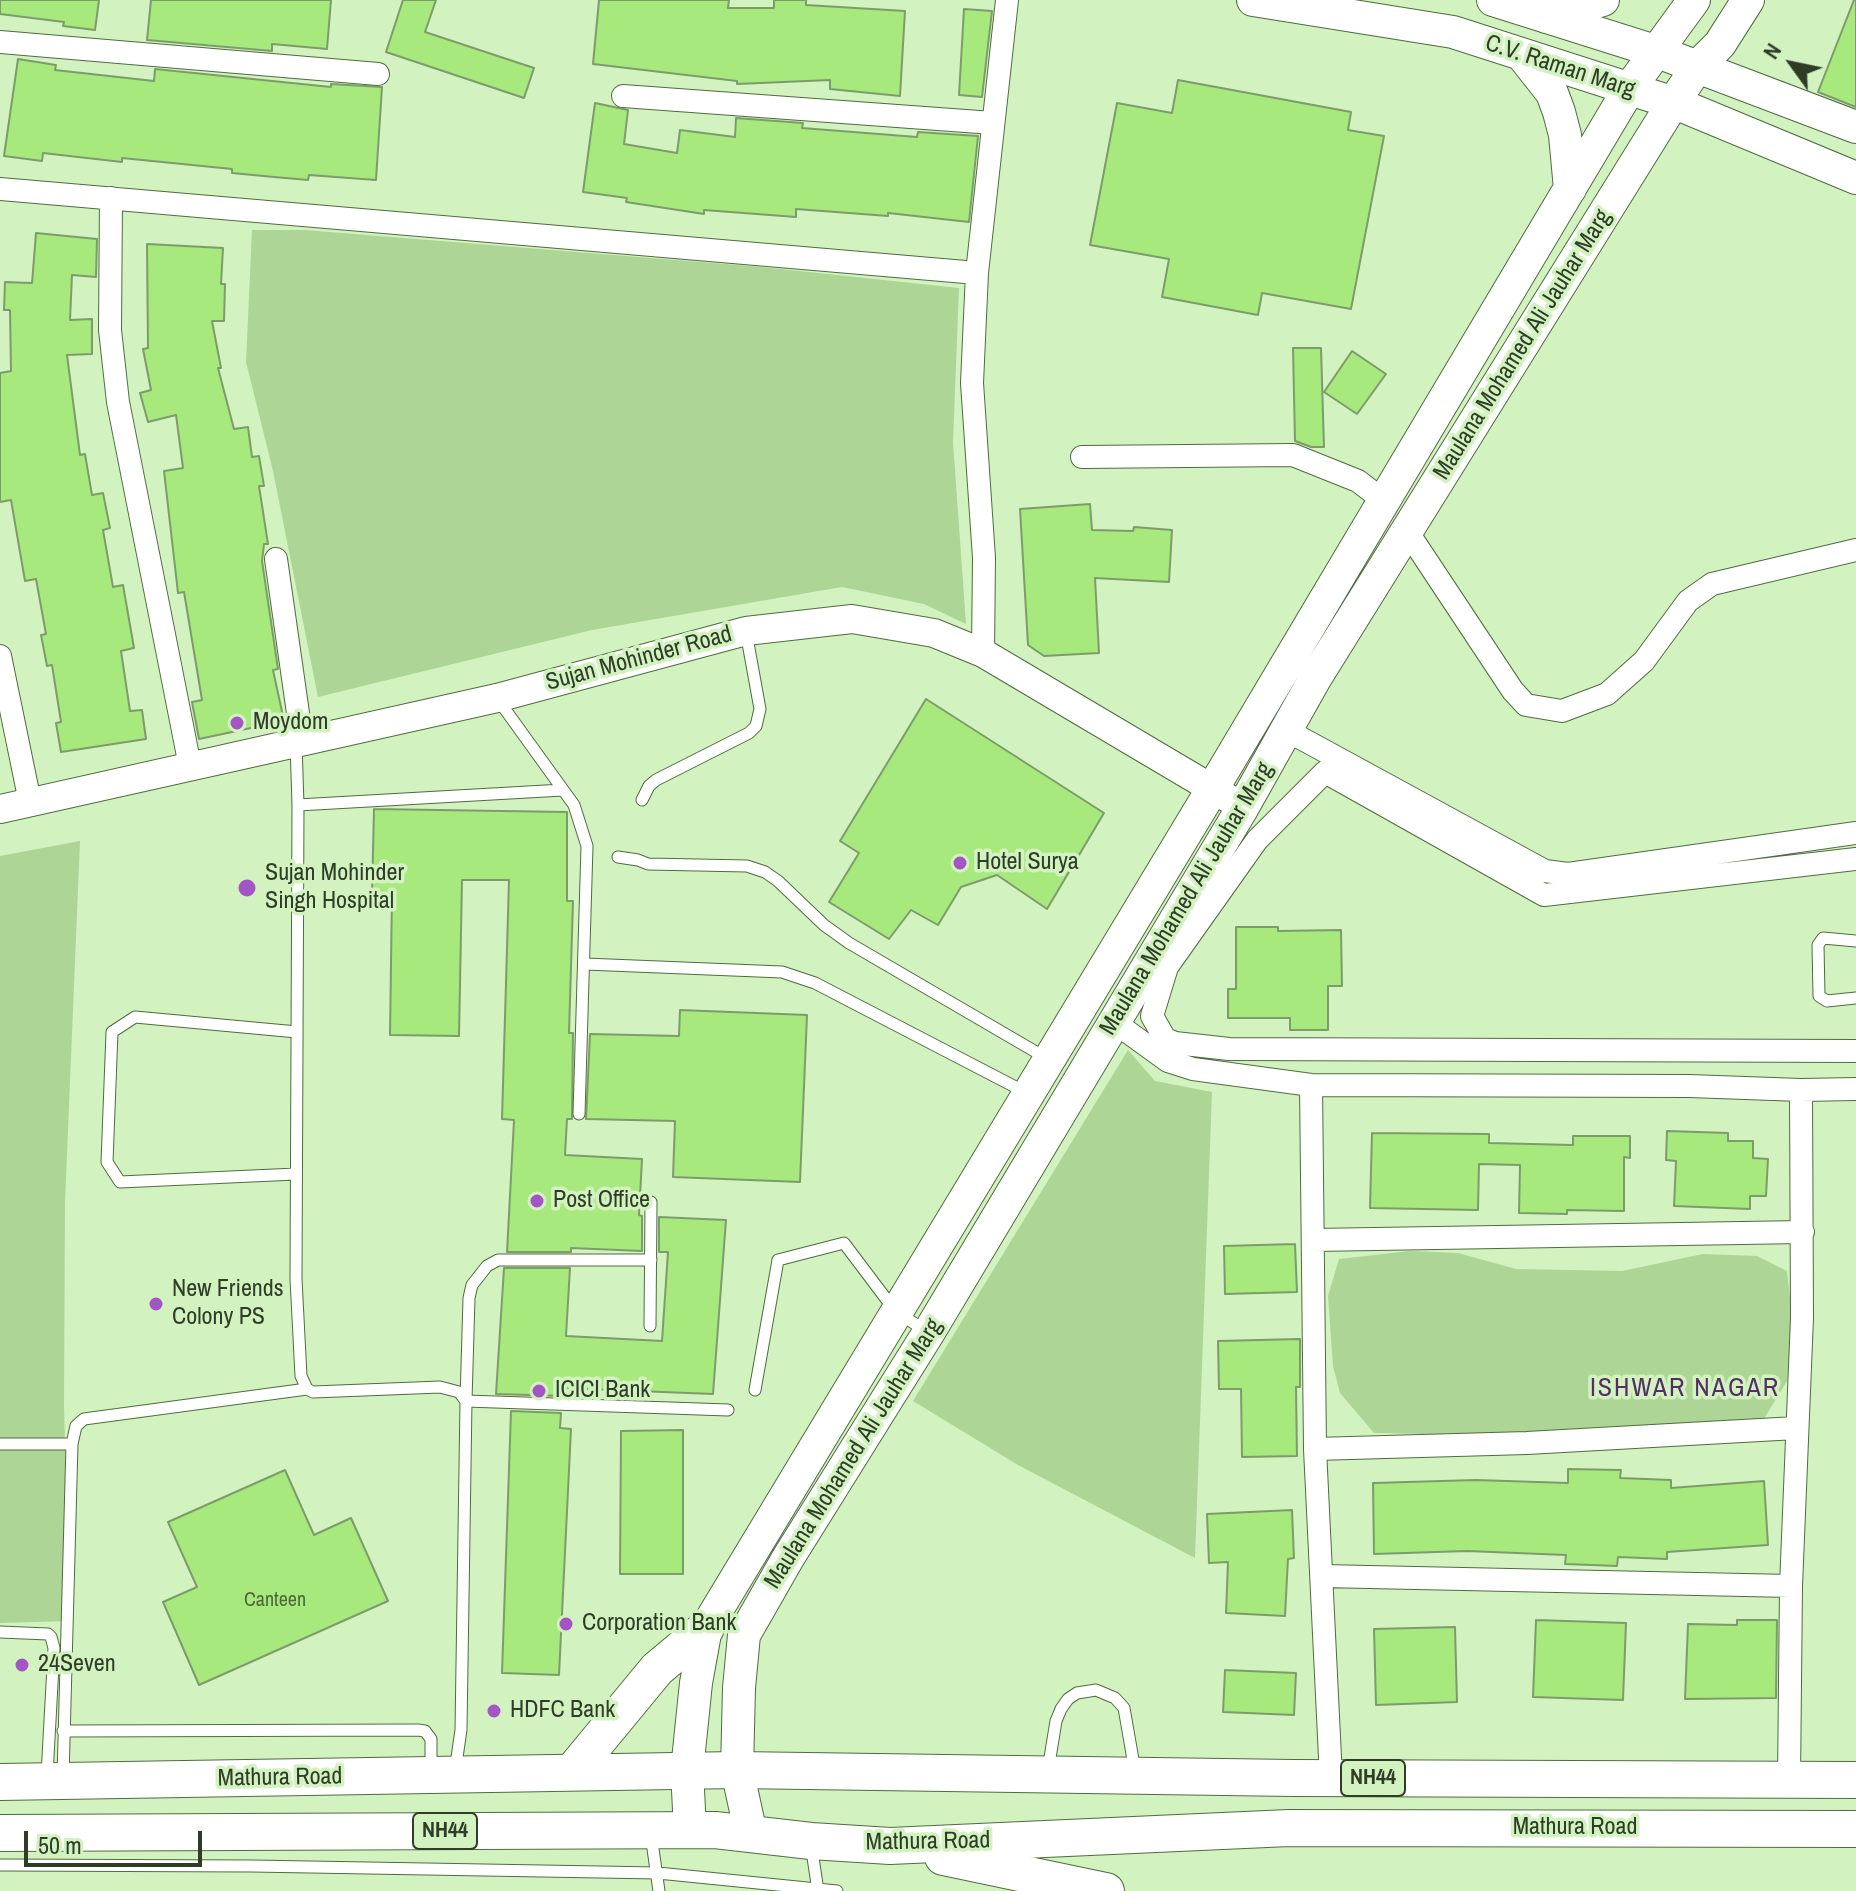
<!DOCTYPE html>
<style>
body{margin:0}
#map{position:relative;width:1856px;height:1891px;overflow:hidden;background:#d2f3c0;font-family:"Archivo Narrow",sans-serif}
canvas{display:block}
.north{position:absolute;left:1752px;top:24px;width:80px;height:80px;-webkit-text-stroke:6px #d2f3c0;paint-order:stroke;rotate:303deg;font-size:22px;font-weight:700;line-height:32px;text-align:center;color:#2f3c28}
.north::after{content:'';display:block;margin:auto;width:28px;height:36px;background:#2f3c28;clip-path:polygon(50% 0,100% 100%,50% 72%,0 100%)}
.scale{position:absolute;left:24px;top:1831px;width:178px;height:36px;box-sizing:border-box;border:4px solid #2f3c28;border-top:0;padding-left:10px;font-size:24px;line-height:28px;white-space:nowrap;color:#2f3c28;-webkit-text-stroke:6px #d2f3c0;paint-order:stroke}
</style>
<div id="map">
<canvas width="1856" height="1891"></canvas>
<div class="north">N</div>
<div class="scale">50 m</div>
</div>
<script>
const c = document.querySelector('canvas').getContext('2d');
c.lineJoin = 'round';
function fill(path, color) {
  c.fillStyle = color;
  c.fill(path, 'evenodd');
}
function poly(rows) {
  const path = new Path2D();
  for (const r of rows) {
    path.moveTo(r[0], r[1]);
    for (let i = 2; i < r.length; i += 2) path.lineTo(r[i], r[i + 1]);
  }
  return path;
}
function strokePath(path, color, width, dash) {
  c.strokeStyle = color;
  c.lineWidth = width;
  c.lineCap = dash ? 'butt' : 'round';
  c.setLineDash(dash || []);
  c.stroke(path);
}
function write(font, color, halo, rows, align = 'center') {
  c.font = font + ' "Archivo Narrow",sans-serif';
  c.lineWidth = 7;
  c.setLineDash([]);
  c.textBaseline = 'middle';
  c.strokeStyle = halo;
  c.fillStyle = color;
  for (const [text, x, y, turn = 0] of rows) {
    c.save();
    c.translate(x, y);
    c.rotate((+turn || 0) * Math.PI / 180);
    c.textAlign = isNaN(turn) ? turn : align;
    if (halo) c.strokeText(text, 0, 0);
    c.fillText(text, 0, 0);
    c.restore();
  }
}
const green = poly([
 [252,230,305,230,762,267,959,288,953,442,966,624,924,604,842,587,592,630,318,697,273,471,246,362],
 [80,841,65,1202,64,1406,70,1621,0,1623,0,856],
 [1128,1050,1155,1081,1212,1092,1195,1558,1018,1465,913,1401],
 [1410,1251,1458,1253,1516,1269,1622,1271,1703,1254,1757,1256,1787,1271,1793,1324,1787,1381,1762,1422,1512,1436,1374,1433,1340,1393,1333,1366,1328,1296,1339,1259]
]);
const building = poly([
 [0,0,99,0,95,30,63,26,64,22,0,14,0,0],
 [151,0,331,0,327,49,272,44,272,51,147,40,151,0],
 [403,0,436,0,425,32,534,68,524,98,386,52,403,0],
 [599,0,729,0,728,8,774,8,774,0,806,0,806,5,905,11,900,96,830,89,830,80,737,84,737,81,593,64,599,0],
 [1854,0,1856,0,1856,107,1818,92,1854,0],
 [964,9,992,11,982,97,959,95,964,9],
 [18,59,56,65,55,70,154,81,155,69,331,87,331,84,382,87,376,180,309,175,308,180,274,177,232,173,232,169,122,158,122,162,43,153,42,161,4,156,18,59],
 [1178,80,1351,112,1348,130,1384,136,1351,309,1262,293,1258,315,1162,297,1169,259,1090,245,1117,103,1172,113,1178,80],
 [595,103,628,110,624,144,677,153,680,130,735,137,736,118,803,123,802,128,917,137,918,132,978,136,969,222,888,213,888,216,796,209,796,217,704,210,704,214,626,202,627,198,583,192,595,103],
 [36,233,97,239,96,277,72,275,70,320,92,319,92,354,67,355,80,455,85,454,92,495,103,493,110,528,103,530,113,587,123,585,134,648,121,651,130,711,142,710,146,739,61,752,56,723,61,722,52,665,47,666,41,635,46,634,36,579,25,581,11,500,0,502,0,373,11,371,10,310,4,310,5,282,32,283,36,233],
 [147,244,223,248,221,284,225,284,224,321,212,321,221,368,218,368,234,429,248,427,252,457,259,456,264,486,259,486,268,544,264,544,262,561,278,669,273,670,284,721,199,739,192,702,202,700,184,592,178,593,164,471,183,468,176,415,148,422,140,393,151,390,143,349,148,348,147,244],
 [1293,348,1321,348,1324,447,1311,447,1295,441,1293,348],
 [1352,351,1386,374,1357,414,1324,392,1352,351],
 [1090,504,1092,530,1133,531,1134,527,1172,530,1169,582,1095,578,1099,653,1044,656,1028,645,1020,509,1090,504],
 [926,699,1104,813,1047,909,997,875,961,887,938,925,911,910,889,939,829,902,859,853,840,841,926,699],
 [374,809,567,812,567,901,573,901,569,1033,573,1033,572,1119,567,1119,565,1155,642,1159,639,1215,642,1216,642,1251,571,1248,571,1252,507,1252,514,1120,502,1119,509,880,462,880,459,1036,390,1035,392,893,372,893,374,809],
 [1236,927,1278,927,1278,931,1341,930,1342,986,1328,986,1328,1030,1290,1030,1290,1018,1228,1018,1228,989,1236,989,1236,927],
 [680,1010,807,1015,800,1182,673,1177,675,1121,586,1119,590,1034,679,1036,680,1010],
 [1667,1131,1728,1133,1728,1141,1753,1141,1753,1158,1768,1159,1766,1196,1750,1196,1750,1209,1674,1206,1676,1161,1666,1160,1667,1131],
 [1372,1133,1489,1134,1489,1143,1573,1145,1573,1136,1630,1136,1630,1158,1624,1157,1624,1211,1567,1210,1567,1214,1519,1213,1520,1165,1479,1164,1478,1210,1370,1208,1372,1133],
 [659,1217,726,1220,713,1394,562,1388,562,1396,496,1394,504,1268,570,1268,566,1336,662,1341,668,1252,659,1252,659,1217],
 [1295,1244,1297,1292,1225,1294,1224,1246,1295,1244],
 [1300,1339,1300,1387,1296,1387,1297,1456,1242,1457,1241,1389,1219,1389,1218,1341,1300,1339],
 [511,1411,561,1413,560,1428,571,1429,559,1675,502,1673,511,1411],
 [683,1430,683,1574,620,1574,621,1431,683,1430],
 [1568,1469,1621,1470,1620,1478,1671,1480,1671,1488,1764,1481,1768,1545,1667,1552,1667,1559,1618,1557,1617,1566,1565,1564,1566,1555,1467,1551,1374,1554,1373,1483,1476,1480,1568,1483,1568,1469],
 [285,1470,314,1535,351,1518,388,1601,199,1685,163,1602,197,1587,168,1522,285,1470],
 [1292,1510,1294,1558,1288,1559,1285,1616,1226,1613,1228,1562,1209,1563,1207,1514,1292,1510],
 [1536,1620,1626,1623,1623,1700,1533,1697,1536,1620],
 [1737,1620,1777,1620,1776,1698,1685,1699,1688,1624,1737,1625,1737,1620],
 [1455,1627,1457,1702,1376,1705,1374,1629,1455,1627],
 [1225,1670,1296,1673,1294,1715,1223,1712,1225,1670]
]);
const service = poly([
 [499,701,574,805,587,846,579,1114],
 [296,743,298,805,296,1279,301,1376,307,1389,313,1392,440,1387,459,1392,466,1401,461,1730,455,1771],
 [642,800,649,786,656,780,749,733,756,726,760,709,746,632],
 [298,805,563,790],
 [618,857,638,860,648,864,747,866,765,872,778,881,824,925,849,943,1048,1059],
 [1856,941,1823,938,1818,945,1819,996,1827,1001,1856,998],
 [585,964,782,972,815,983,1027,1093],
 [296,1174,120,1182,107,1162,112,1032,135,1017,297,1032],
 [651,1260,498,1260,487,1266,472,1285,469,1298,466,1401,728,1410],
 [650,1326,651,1202],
 [755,1390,778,1260,844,1243,896,1312,925,1330],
 [0,1444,72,1444],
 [0,1632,48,1634,51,1637,54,1648,47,1775],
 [63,1731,418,1730,425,1731,431,1739,431,1772],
 [1048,1770,1056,1721,1061,1709,1068,1699,1077,1693,1096,1690,1115,1698,1124,1708,1135,1771],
 [63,1777,72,1444,76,1426,84,1419,307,1389],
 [651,1835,659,1891],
 [811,1844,818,1891],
 [0,1865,252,1866,658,1873,837,1891]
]);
const minor = poly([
 [0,42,378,74],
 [623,96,993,123],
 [0,189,977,273],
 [111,198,110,330,118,402,190,766],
 [1082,457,1293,455,1358,481,1384,501],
 [1407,531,1513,691,1526,705,1562,711,1607,694,1644,661,1688,601,1712,584,1856,550],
 [276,559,302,741],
 [983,653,984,558,972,383,977,273,1007,0],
 [0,656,30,802],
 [1286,730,1545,871,1568,874,1856,833],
 [1856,859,1544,895,1325,772,1257,840,1167,967,1152,1016,1165,1039,1175,1043,1229,1049,1856,1051],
 [1114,1022,1168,1061,1193,1069,1311,1085,1689,1086,1801,1090,1856,1089],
 [1311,1085,1315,1449,1331,1778],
 [1314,1240,1803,1232],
 [1315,1449,1527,1443,1796,1428],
 [1322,1576,1791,1586],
 [1789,1780,1791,1586,1802,1318,1801,1090]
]);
const tertiary = poly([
 [0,809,497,698,746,631,852,619,934,633,983,653,1243,807]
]);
const secondary = poly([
 [1253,0,1453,32,1680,105,1856,178],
 [1493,0,1658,52,1856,127],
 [1546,17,1603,0],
 [1522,55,1552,93,1559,112,1565,135,1570,189],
 [690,1830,687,1770,696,1683,706,1628,1213,788,1629,89,1694,0],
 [751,1834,737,1770,739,1688,744,1635,788,1558,929,1332,1243,807,1316,677,1673,103,1698,66,1720,44,1748,0]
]);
const primary = poly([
 [572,1772,657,1669,706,1628]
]);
const trunk = poly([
 [0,1782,737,1770,1293,1778,1856,1780],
 [0,1833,715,1830,811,1841,890,1846,1289,1828,1856,1829],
 [943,1857,1106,1891]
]);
const markers = [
 [237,723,8,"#a354c5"],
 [960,863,8,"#a354c5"],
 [247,888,10,"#a354c5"],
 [537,1201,8,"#a354c5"],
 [156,1304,8,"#a354c5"],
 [539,1391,8,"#a354c5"],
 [566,1624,8,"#a354c5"],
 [22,1665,8,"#a354c5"],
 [494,1711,8,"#a354c5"]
];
const numberNames = [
 ["Canteen",275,1601]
];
const shields = [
 [1373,1778,64],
 [445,1831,64]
];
const shieldNames = [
 ["NH44",1373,1778],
 ["NH44",445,1831]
];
const streetNames = [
 ["C.V. Raman Marg",1560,67,18],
 ["Maulana Mohamed Ali Jauhar Marg",1523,345,-58],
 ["Sujan Mohinder Road",639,659,-15],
 ["Maulana Mohamed Ali Jauhar Marg",1187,899,-59],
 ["Maulana Mohamed Ali Jauhar Marg",854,1454,-58],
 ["Mathura Road",280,1778,-1],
 ["Mathura Road",1575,1828],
 ["Mathura Road",928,1842,-1]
];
const poiNames = [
 ["Moydom",253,723],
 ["Hotel Surya",976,863],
 ["Sujan Mohinder",265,874],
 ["Singh Hospital",265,902],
 ["Post Office",553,1201],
 ["New Friends",172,1290],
 ["Colony PS",172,1318],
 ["ICICI Bank",555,1391],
 ["Corporation Bank",582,1624],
 ["24Seven",38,1665],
 ["HDFC Bank",510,1711]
];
const neighbourhoodNames = [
 ["ISHWAR NAGAR",1685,1389]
];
fill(green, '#add596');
fill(building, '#a7e97d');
strokePath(building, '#7d9c6c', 2);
strokePath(service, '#4f6c3e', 13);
strokePath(minor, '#4f6c3e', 24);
strokePath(tertiary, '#4f6c3e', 30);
strokePath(secondary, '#4f6c3e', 34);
strokePath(primary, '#4f6c3e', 38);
strokePath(trunk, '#4f6c3e', 38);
strokePath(service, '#fff', 11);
strokePath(minor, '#fff', 22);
strokePath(tertiary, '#fff', 28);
strokePath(secondary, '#fff', 32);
strokePath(primary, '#fff', 36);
strokePath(trunk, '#fff', 36);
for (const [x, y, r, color] of markers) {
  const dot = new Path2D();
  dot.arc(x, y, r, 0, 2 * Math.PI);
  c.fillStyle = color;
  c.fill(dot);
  strokePath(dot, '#d2f3c0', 3);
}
write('20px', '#4d673d', null, numberNames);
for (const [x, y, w] of shields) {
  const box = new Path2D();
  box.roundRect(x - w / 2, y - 18, w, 36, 6);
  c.fillStyle = '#d2f3c0';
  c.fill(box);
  strokePath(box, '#2f3c28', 2);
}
write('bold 22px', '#2f3c28', null, shieldNames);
write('24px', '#2f3c28', '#d2f3c0', streetNames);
write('24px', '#2f3c28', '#d2f3c0', poiNames, 'left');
c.letterSpacing = '2px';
write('26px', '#542e65', '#d2f3c0', neighbourhoodNames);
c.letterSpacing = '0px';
</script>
